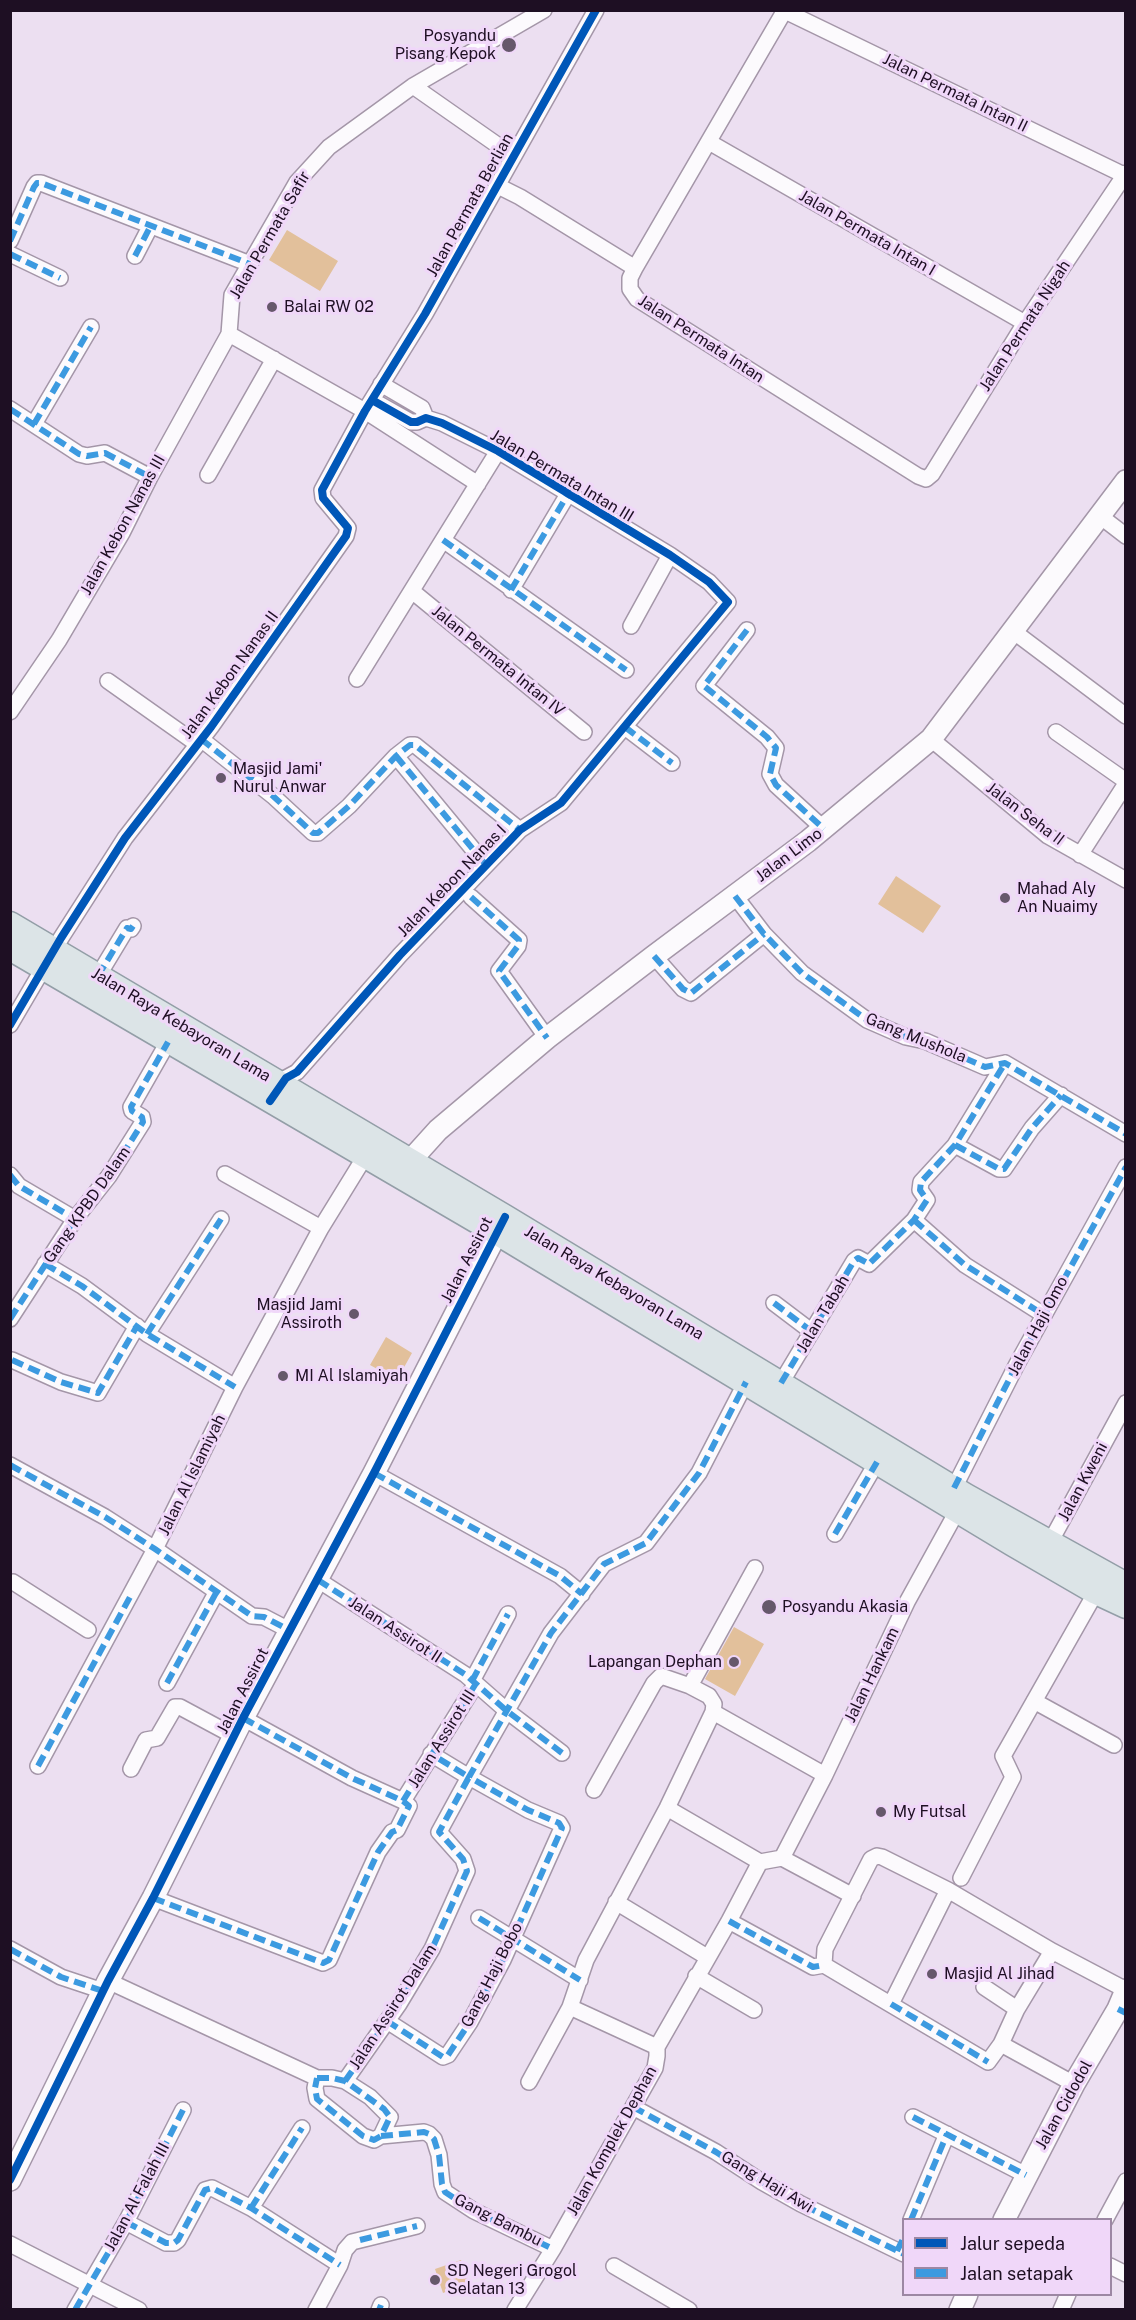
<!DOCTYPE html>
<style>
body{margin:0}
#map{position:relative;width:1136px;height:2320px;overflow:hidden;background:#ecdff1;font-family:"Public Sans",sans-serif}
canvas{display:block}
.frame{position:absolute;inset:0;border:12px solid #1e0f23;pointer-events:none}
.legend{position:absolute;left:902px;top:2218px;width:210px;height:78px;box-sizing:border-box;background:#f0d7f9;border:2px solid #9c87a3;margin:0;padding:8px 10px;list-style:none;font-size:18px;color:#1e0f23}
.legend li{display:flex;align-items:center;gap:12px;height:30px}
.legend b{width:30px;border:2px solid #9c87a3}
</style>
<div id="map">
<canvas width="1136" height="2320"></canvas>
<div class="frame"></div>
<ul class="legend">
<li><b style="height:8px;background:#0057b8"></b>Jalur sepeda</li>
<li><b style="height:8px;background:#3c9ae0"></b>Jalan setapak</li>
</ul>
</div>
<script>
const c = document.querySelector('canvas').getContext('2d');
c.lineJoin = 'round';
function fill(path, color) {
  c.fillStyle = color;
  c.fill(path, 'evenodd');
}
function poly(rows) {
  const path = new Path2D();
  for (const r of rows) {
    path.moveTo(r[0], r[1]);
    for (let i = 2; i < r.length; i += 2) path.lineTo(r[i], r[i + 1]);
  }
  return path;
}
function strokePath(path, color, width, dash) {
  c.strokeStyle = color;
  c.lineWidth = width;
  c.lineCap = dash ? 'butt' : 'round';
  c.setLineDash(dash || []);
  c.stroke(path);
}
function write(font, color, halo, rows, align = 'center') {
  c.font = font + ' "Public Sans",sans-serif';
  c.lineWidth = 6;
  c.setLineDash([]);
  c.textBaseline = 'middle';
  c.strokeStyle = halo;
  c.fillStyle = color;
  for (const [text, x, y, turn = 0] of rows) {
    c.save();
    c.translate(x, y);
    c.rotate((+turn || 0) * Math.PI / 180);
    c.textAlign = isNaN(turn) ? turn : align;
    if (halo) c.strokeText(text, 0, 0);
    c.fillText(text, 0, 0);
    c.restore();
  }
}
const green = poly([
 [287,230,338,261,320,291,269,260],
 [896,876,941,906,923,933,878,904],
 [386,1337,412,1353,397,1380,370,1365],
 [734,1627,764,1644,735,1696,705,1679],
 [461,2260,469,2283,443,2293,435,2269]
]);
const street = poly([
 [785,10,635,268,630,278,630,289,637,299,918,476,926,479,932,474,1025,323,1126,173],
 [785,11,1124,175],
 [413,86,513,156],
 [709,142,1025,323],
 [496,185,520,197,635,268],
 [10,241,34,187,37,183,41,183,250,264],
 [10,254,60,278],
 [135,256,150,227],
 [229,334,365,411,478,484],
 [381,384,422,408,426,418],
 [10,409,79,454,87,456,105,453,150,477],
 [34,424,91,327],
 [208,475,274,359],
 [1100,516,1126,536],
 [443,540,626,670],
 [511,590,568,494],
 [412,591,584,732],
 [631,626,670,555],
 [747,630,704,686,767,737,776,748,770,774,776,785,824,829],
 [1013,631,1126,716],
 [357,679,498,451],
 [108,681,197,744],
 [10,712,59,640,122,533,150,477,229,334,232,295,297,182,329,147,413,86,544,10],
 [625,727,672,763],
 [1056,732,1123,779,1125,785,1080,855],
 [201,739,273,796,313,833,318,833,349,806,396,756,410,745,415,745,520,830],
 [931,739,1048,836,1126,880],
 [396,756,486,865],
 [735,896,764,934,802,973,867,1020,906,1037,925,1041,985,1067,1005,1063,1126,1134],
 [471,897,519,940,518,946,499,971,547,1038],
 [654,956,683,989,691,993,764,934],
 [98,976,127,928,131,929,133,926],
 [10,1025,61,938,125,838,211,727,346,536,348,528,323,498,322,490,365,411,425,314,596,10],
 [277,1091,286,1078,297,1072,400,955,520,830,561,803,728,602,709,582,670,555,498,451,442,423,426,418,417,422,411,422,372,400],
 [955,1145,999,1169,1004,1169,1032,1128,1061,1095],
 [225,1174,321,1228],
 [10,1175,19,1186,75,1219],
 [914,1220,965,1265,1044,1315],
 [45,1264,82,1286,147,1334,235,1387],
 [774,1303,811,1331],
 [10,1319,75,1219,109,1176,143,1122,142,1117,132,1111,131,1107,168,1042],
 [147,1334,221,1219],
 [12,1360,61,1382,98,1393,137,1326],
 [781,1383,854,1261,858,1258,869,1264,914,1220,927,1200,920,1190,921,1182,955,1145,1005,1063],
 [10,1465,105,1517,155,1549,252,1616,264,1617,289,1630],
 [374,1473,560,1576,582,1594],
 [954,1488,1017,1364,1126,1167],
 [835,1534,877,1462],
 [1047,1548,1126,1403],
 [318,1580,466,1675,507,1711,562,1753],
 [13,1582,88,1630],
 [472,1681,508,1614],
 [167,1683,216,1593],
 [1034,1701,1114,1745],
 [713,1712,825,1775],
 [243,1718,352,1778,403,1801,475,1685],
 [38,1766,155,1549,235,1387,321,1228,369,1150],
 [131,1769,146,1740,157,1738,175,1707,180,1707,234,1736],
 [594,1790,654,1683,661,1676,690,1686],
 [667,1808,760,1862,782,1858,853,1896],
 [782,1858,825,1775,907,1602,961,1504],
 [961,1878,1013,1777,1003,1756,1096,1592],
 [153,1898,323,1963,329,1960,378,1852,392,1832,397,1830,409,1806,403,1801],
 [616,1902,707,1957],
 [479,1918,580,1980],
 [729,1921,813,1967,824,1965],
 [10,1949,61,1977,103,1991],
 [1052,1951,1126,1990],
 [696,1976,754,2010],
 [108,1981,317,2078,332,2078,345,2081,370,2097,390,2117,381,2136,374,2140,363,2136,317,2099,315,2088,317,2078],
 [984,1987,1017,2009],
 [891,2004,948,1890],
 [387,2021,443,2057,448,2055,470,2022,503,1960,562,1828,559,1823,528,1810,469,1777,551,1633,604,1564,646,1543,699,1473,746,1382],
 [1001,2044,988,2062,824,1965,825,1949,871,1859,877,1856,882,1857,948,1890,1052,1951,1017,2009,1001,2044,1074,2084],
 [657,2047,729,1921,760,1862],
 [345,2081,399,2004,432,1949,467,1871,463,1859,439,1832,469,1777,431,1754],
 [529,2082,570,2007,586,1960,667,1808,713,1712,714,1704,709,1696,690,1686,755,1568],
 [633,2107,716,2152,762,2182,801,2204,904,2254],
 [913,2117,1026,2175],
 [381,2136,424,2132,429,2134,434,2139,439,2155,442,2184,445,2192,474,2211,553,2249],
 [251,2208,302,2128],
 [911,2220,947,2134],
 [1105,2220,1126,2181],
 [126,2222,166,2243,174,2243,178,2240,205,2190,212,2188,251,2208,340,2265],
 [10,2244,139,2310],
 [614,2266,689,2310],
 [1110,2266,1126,2274],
 [75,2310,126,2222,183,2110],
 [316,2310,340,2265,345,2250,352,2242,417,2226],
 [379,2310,381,2305],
 [515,2310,553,2249,633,2107,655,2068,657,2056,657,2047,570,2007],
 [1061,2310,1068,2294]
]);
const secondary = poly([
 [402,1174,410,1161,438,1130,547,1038,654,956,808,841,931,739,1126,481],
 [10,2180,108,1981,153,1898,243,1718,374,1473,505,1217],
 [1004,2220,1074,2084,1118,2009,1126,1990],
 [960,2310,967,2294]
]);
const primary = poly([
 [10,924,505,1217,966,1496,1126,1585],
 [10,948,496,1232,1013,1544,1096,1592,1126,1606]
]);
const quiet = poly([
 [10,241,34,187,37,183,41,183,250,264],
 [10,254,60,278],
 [135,256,150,227],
 [10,409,79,454,87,456,105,453,150,477],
 [34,424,91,327],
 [443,540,626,670],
 [511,590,568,494],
 [747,630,704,686,767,737,776,748,770,774,776,785,824,829],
 [625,727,672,763],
 [201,739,273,796,313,833,318,833,349,806,396,756,410,745,415,745,520,830],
 [396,756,486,865],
 [735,896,764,934,802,973,867,1020,906,1037,925,1041,985,1067,1005,1063,1126,1134],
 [471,897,519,940,518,946,499,971,547,1038],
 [654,956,683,989,691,993,764,934],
 [98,976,127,928,131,929,133,926],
 [955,1145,999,1169,1004,1169,1032,1128,1061,1095],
 [10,1175,19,1186,75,1219],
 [914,1220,965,1265,1044,1315],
 [45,1264,82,1286,147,1334,235,1387],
 [774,1303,811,1331],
 [10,1319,75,1219,109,1176,143,1122,142,1117,132,1111,131,1107,168,1042],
 [147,1334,221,1219],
 [12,1360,61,1382,98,1393,137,1326],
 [781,1383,854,1261,858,1258,869,1264,914,1220,927,1200,920,1190,921,1182,955,1145,1005,1063],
 [10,1465,105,1517,155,1549,252,1616,264,1617,289,1630],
 [374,1473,560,1576,582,1594],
 [954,1488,1017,1364,1126,1167],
 [835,1534,877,1462],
 [318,1580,466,1675,507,1711,562,1753],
 [472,1681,508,1614],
 [167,1683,216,1593],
 [243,1718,352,1778,403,1801,475,1685],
 [38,1766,130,1597],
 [153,1898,323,1963,329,1960,378,1852,392,1832,397,1830,409,1806,403,1801],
 [479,1918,580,1980],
 [729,1921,813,1967,824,1965],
 [10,1949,61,1977,103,1991],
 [891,2004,988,2062],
 [1118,2009,1126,2013],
 [387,2021,443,2057,448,2055,470,2022,503,1960,562,1828,559,1823,528,1810,469,1777,551,1633,604,1564,646,1543,699,1473,746,1382],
 [317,2078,332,2078,345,2081,384,2109,390,2117,381,2136,374,2140,363,2136,317,2099,315,2088,317,2078],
 [345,2081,399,2004,432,1949,467,1871,463,1859,439,1832,469,1777,431,1754],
 [633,2107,716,2152,762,2182,801,2204,904,2254],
 [913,2117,1026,2175],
 [381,2136,424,2132,429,2134,434,2139,439,2155,442,2184,445,2192,474,2211,553,2249],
 [251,2208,302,2128],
 [911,2220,947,2134],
 [126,2222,166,2243,174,2243,178,2240,205,2190,212,2188,251,2208,340,2265],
 [360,2240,417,2226],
 [897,2251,904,2237],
 [75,2310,126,2222,183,2110],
 [379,2310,381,2305]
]);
const cycleway = poly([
 [10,1025,61,938,125,838,211,727,346,536,348,528,323,498,322,490,365,411,425,314,596,10],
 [270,1101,286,1078,297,1072,400,955,520,830,561,803,728,602,709,582,670,555,498,451,442,423,426,418,417,422,411,422,372,400],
 [10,2180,108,1981,153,1898,243,1718,374,1473,505,1217]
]);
const markers = [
 [509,45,8,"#66586b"],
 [272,307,6,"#66586b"],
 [221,778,6,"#66586b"],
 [1005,898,6,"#66586b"],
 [354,1314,6,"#66586b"],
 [283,1376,6,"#66586b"],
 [769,1607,8,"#66586b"],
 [734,1662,6,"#66586b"],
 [881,1812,6,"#66586b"],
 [932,1974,6,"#66586b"],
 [435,2280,6,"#66586b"]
];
const poiNames = [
 ["Posyandu",496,36,"right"],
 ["Pisang Kepok",496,54,"right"],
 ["Balai RW 02",284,307],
 ["Masjid Jami'",233,769],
 ["Nurul Anwar",233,787],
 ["Mahad Aly",1017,889],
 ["An Nuaimy",1017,907],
 ["Masjid Jami",342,1305,"right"],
 ["Assiroth",342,1323,"right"],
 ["MI Al Islamiyah",295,1376],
 ["Posyandu Akasia",782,1607],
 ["Lapangan Dephan",722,1662,"right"],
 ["My Futsal",893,1812],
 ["Masjid Al Jihad",944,1974],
 ["SD Negeri Grogol",447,2271],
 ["Selatan 13",447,2289]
];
const streetNames = [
 ["Jalan Permata Intan II",955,93,26],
 ["Jalan Permata Berlian",470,205,-61],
 ["Jalan Permata Intan I",867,233,30],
 ["Jalan Permata Safir",270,235,-60],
 ["Jalan Permata Nigah",1025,326,-57],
 ["Jalan Permata Intan",701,339,33],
 ["Jalan Permata Intan III",562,476,31],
 ["Jalan Kebon Nanas III",123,525,-61],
 ["Jalan Permata Intan IV",498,661,39],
 ["Jalan Kebon Nanas II",230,675,-54],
 ["Jalan Seha II",1025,814,37],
 ["Jalan Limo",789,855,-37],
 ["Jalan Kebon Nanas I",452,881,-46],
 ["Jalan Raya Kebayoran Lama",181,1025,31],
 ["Gang Mushola",916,1038,22],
 ["Gang KPBD Dalam",87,1205,-55],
 ["Jalan Assirot",467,1260,-63],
 ["Jalan Raya Kebayoran Lama",614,1283,31],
 ["Jalan Tabah",823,1314,-59],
 ["Jalan Haji Omo",1038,1326,-62],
 ["Jalan Al Islamiyah",192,1475,-64],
 ["Jalan Kweni",1083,1482,-62],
 ["Jalan Assirot II",395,1630,33],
 ["Jalan Hankam",872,1675,-64],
 ["Jalan Assirot",243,1691,-63],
 ["Jalan Assirot III",442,1739,-58],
 ["Gang Haji Bobo",492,1975,-63],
 ["Jalan Assirot Dalam",393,2007,-57],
 ["Jalan Cidodol",1064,2105,-61],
 ["Jalan Komplek Dephan",612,2141,-61],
 ["Gang Haji Awi",767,2182,31],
 ["Jalan Al Falah III",137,2197,-62],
 ["Gang Bambu",498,2220,27]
];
fill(green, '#e2c09b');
strokePath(street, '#a496a8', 18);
strokePath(secondary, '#a496a8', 24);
strokePath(primary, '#939ea7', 27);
strokePath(street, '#fcfafd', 15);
strokePath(secondary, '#fcfafd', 21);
strokePath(primary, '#dce4e7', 24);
strokePath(quiet, '#3c9ae0', 6, [12, 6]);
strokePath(cycleway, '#0057b8', 8);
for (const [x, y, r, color] of markers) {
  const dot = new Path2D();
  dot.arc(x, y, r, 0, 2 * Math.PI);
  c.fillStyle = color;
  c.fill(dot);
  strokePath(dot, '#f0d7f9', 2);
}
write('16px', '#1e0f23', '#f0d7f9', poiNames, 'left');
write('16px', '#1e0f23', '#f0d7f9', streetNames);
</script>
